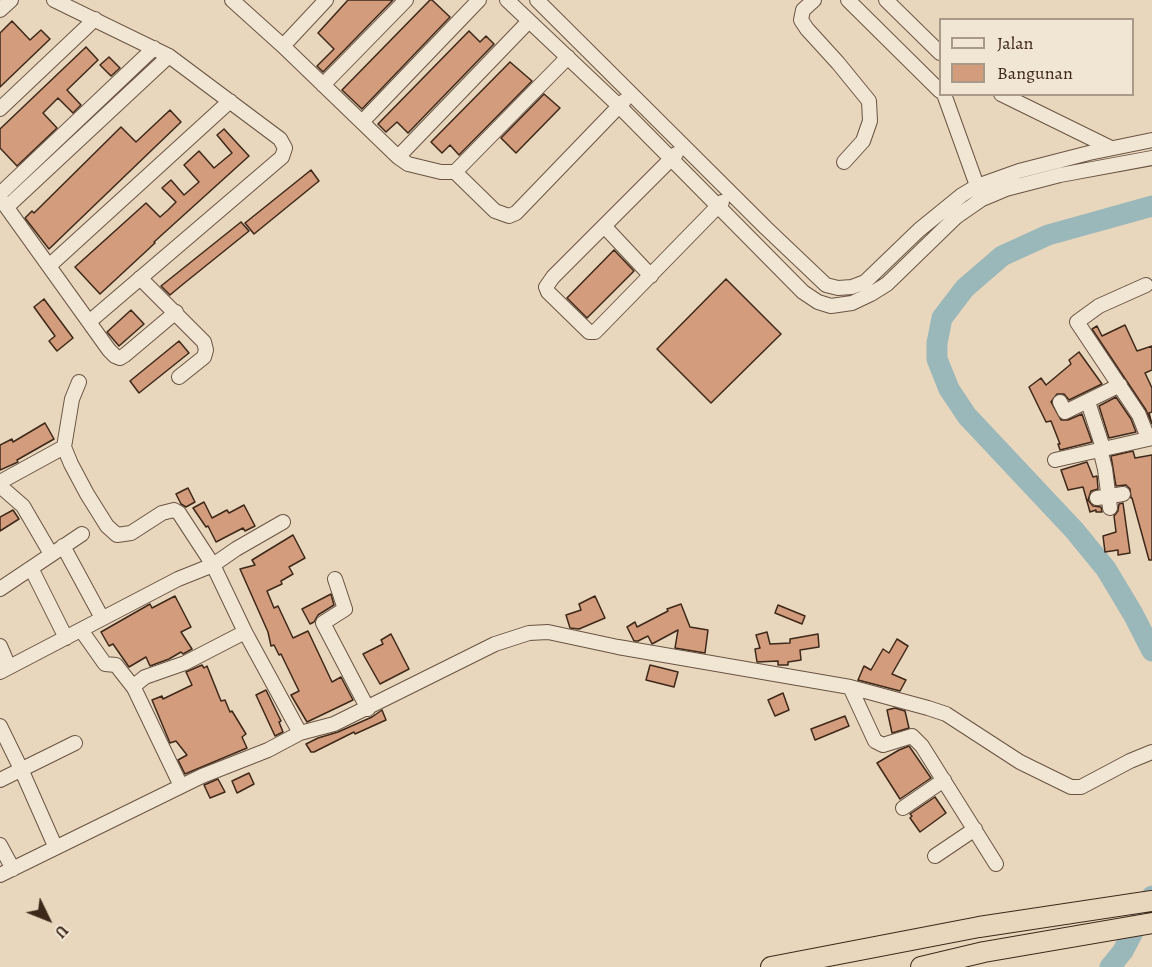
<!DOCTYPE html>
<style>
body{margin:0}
#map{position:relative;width:1152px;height:967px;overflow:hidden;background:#e9d7bd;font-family:Alegreya,serif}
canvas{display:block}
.legend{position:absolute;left:939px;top:18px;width:195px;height:78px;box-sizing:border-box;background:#f1e5d4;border:2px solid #a99989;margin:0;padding:8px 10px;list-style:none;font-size:18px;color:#3e2819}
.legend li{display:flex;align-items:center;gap:12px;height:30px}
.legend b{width:30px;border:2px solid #a99989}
.north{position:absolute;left:18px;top:889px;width:60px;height:60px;-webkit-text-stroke:4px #f1e5d4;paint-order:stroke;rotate:133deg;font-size:16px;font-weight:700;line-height:24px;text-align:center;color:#3e2819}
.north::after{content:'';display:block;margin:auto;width:21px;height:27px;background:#3e2819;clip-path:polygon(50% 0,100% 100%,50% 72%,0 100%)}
</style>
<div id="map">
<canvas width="1152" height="967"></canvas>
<ul class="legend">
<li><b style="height:8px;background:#f1e5d4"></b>Jalan</li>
<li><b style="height:16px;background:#d29c7d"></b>Bangunan</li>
</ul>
<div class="north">U</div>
</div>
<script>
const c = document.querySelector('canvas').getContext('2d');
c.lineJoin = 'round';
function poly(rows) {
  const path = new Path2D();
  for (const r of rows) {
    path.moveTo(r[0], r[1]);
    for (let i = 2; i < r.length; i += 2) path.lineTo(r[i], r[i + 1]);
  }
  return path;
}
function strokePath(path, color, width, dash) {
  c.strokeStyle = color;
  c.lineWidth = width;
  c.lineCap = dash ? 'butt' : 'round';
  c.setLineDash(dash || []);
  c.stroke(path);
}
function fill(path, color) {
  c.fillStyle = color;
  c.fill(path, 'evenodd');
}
const river = poly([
 [1152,206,1048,235,1002,256,965,288,942,318,937,343,937,359,949,389,967,416,1075,531,1106,569,1133,614,1152,651],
 [1110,967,1123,951,1152,896]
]);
const building = poly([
 [348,0,393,0,323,72,317,66,334,49,318,33,348,0],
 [430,0,432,0,450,17,362,109,342,90,430,0],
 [12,21,30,40,41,30,50,39,0,87,0,33,12,21],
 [469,31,480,42,486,36,494,44,408,133,397,122,386,132,378,124,469,31],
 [86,47,98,60,67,90,81,105,73,113,58,98,43,113,57,128,17,166,0,148,0,129,86,47],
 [109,57,120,68,111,76,100,65,109,57],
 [510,62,532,81,459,155,450,145,442,153,431,142,510,62],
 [544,94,560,108,516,153,501,138,544,94],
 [170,110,181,122,49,249,25,218,32,211,34,213,121,127,136,142,170,110],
 [224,129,249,156,154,242,155,243,100,294,75,267,146,203,160,217,168,210,176,202,162,188,171,180,184,195,199,182,184,165,199,151,214,168,232,153,217,135,224,129],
 [311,170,319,181,254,234,245,223,311,170],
 [241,222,249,231,182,285,170,295,161,286,241,222],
 [614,250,634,271,587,318,567,298,614,250],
 [726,279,781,334,711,403,657,349,726,279],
 [44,299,73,338,57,351,49,341,55,336,34,307,44,299],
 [131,310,144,324,119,346,107,332,131,310],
 [1125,325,1137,351,1152,346,1152,370,1145,373,1152,388,1152,412,1149,413,1152,424,1146,410,1092,329,1097,326,1102,336,1125,325],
 [179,341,189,353,139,393,130,381,179,341],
 [1079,352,1102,384,1069,400,1064,394,1057,394,1051,402,1061,420,1068,420,1082,414,1092,442,1060,450,1058,444,1060,444,1051,421,1046,422,1029,387,1041,378,1046,385,1071,364,1069,360,1079,352],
 [1116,397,1131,419,1136,432,1109,438,1099,406,1116,397],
 [45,423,54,439,17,460,18,462,0,470,0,445,12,439,13,442,45,423],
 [1133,451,1135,458,1152,455,1152,560,1149,560,1132,498,1131,498,1130,489,1126,485,1116,486,1111,456,1133,451],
 [1087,462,1093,477,1097,476,1098,489,1091,491,1088,500,1093,506,1101,507,1102,512,1096,512,1096,510,1090,512,1083,487,1068,490,1061,470,1087,462],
 [188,488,195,502,186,507,181,504,176,494,188,488],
 [204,502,212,518,227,510,229,513,244,505,255,526,245,531,243,528,216,542,208,526,206,527,193,508,204,502],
 [1123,503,1130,553,1118,555,1118,550,1105,552,1103,536,1116,532,1114,516,1118,511,1119,504,1123,503],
 [13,510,19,519,0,531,0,517,13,510],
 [293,535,305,558,289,567,293,574,281,581,282,584,267,591,274,608,278,606,293,638,308,631,332,682,341,677,353,700,307,722,291,695,299,691,281,654,279,655,274,645,271,646,268,632,240,569,255,565,252,560,293,535],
 [331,594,334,605,318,615,314,622,310,624,302,609,331,594],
 [175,596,191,627,181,632,192,649,183,654,181,652,169,659,150,666,146,657,129,667,113,644,109,646,101,632,150,604,152,608,175,596],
 [595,596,605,618,579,629,570,628,566,615,581,610,579,604,595,596],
 [681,604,690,627,708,630,705,653,675,648,678,630,652,644,648,636,638,641,634,641,627,627,635,622,637,627,668,611,667,609,681,604],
 [778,605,805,616,802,624,775,613,778,605],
 [767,632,770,644,790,643,790,639,818,634,819,647,800,650,801,660,788,662,788,665,778,665,778,661,757,662,755,649,760,648,756,635,767,632],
 [391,634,409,669,380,684,363,654,383,644,381,640,391,634],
 [897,639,908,646,892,674,906,680,900,691,858,680,864,666,871,670,883,649,889,653,897,639],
 [202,665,204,668,207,666,221,701,225,700,230,712,232,711,246,734,242,737,247,748,185,774,178,760,187,755,176,741,170,743,152,700,162,696,163,699,192,685,186,672,202,665],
 [650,665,678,672,674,687,646,680,650,665],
 [266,690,281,721,279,722,283,732,275,736,256,695,266,690],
 [783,693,789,710,775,716,768,700,783,693],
 [895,708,905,711,909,728,892,733,887,710,895,708],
 [382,710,386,720,355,734,354,732,314,752,311,752,306,744,318,738,338,732,372,717,382,710],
 [845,716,849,726,815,740,811,729,845,716],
 [909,746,931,778,900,799,877,763,899,750,909,746],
 [249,773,254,784,237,793,232,781,249,773],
 [218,779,225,792,210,798,204,785,218,779],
 [935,797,946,813,920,832,910,818,912,816,910,814,935,797]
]);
const minor = poly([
 [54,0,169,56,280,139,285,148,282,157,89,322],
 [232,0,283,46,398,157,408,164,441,172,455,172,568,57],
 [507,0,618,105,803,292,818,302,831,306,852,303,871,294,887,284,956,217,982,199,1006,189,1060,175,1152,158],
 [537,0,766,228,826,285,838,288,852,287,865,282,919,230,962,195,977,186,1019,171,1089,153,1152,140],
 [814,0,803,10,801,20,807,29,838,63,869,101,870,121,863,141,844,162],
 [848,0,940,91],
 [886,0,940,53],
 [0,10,11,0],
 [283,46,326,0],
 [323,85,406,0],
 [944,94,980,194],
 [1001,94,1111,148],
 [0,109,95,19],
 [362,122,479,0],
 [676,154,553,277,546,287,548,292,589,332,595,332,722,202],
 [398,157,529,21],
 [455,172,495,211,509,216,516,213,624,101],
 [0,194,154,48],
 [0,198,109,350,115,356,120,358,125,355,176,312],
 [7,207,169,56],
 [605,227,651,276],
 [49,266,230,101],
 [140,278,204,342,206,350,204,357,179,377],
 [1146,285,1099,306,1077,322,1139,415,1148,438],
 [79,382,72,399,64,447,71,464,87,494,107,526,117,535,131,533,162,513,174,510,179,513,213,565,236,549,283,522],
 [1060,402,1065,412,1120,385],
 [1088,402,1103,448],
 [1100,449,1105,469,1110,508],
 [1055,460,1152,438],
 [0,482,64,447],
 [0,486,23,506,51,554],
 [1097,498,1123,494],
 [63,546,102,618],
 [31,568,66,638],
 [335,579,345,609,323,623,368,709],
 [0,589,82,534],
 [81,630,105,664,116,665,134,688],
 [0,646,9,667],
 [0,672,178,579,213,565,245,632,300,733],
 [850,687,875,741,883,745,912,736,922,746,996,864],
 [0,726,21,769,55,846],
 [0,780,75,743],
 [181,786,134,688,135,685,145,677,185,663,245,632],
 [903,808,944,780],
 [0,845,13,869],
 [935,856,975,829],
 [0,875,202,776,268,750,300,733,334,724,495,644,529,633,548,632,618,647,850,687,928,708,946,714,1020,762,1071,787,1081,787,1130,761,1152,752]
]);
const highway = poly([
 [771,967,979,927,1152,901],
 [921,967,984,952,1152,923]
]);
strokePath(river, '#9ab7ba', 21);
fill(building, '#d29c7d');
strokePath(building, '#3e2819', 1.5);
strokePath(minor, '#695442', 16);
strokePath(highway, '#3e2819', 22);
strokePath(minor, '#f1e5d4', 14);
strokePath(highway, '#e9d7bd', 20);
</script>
